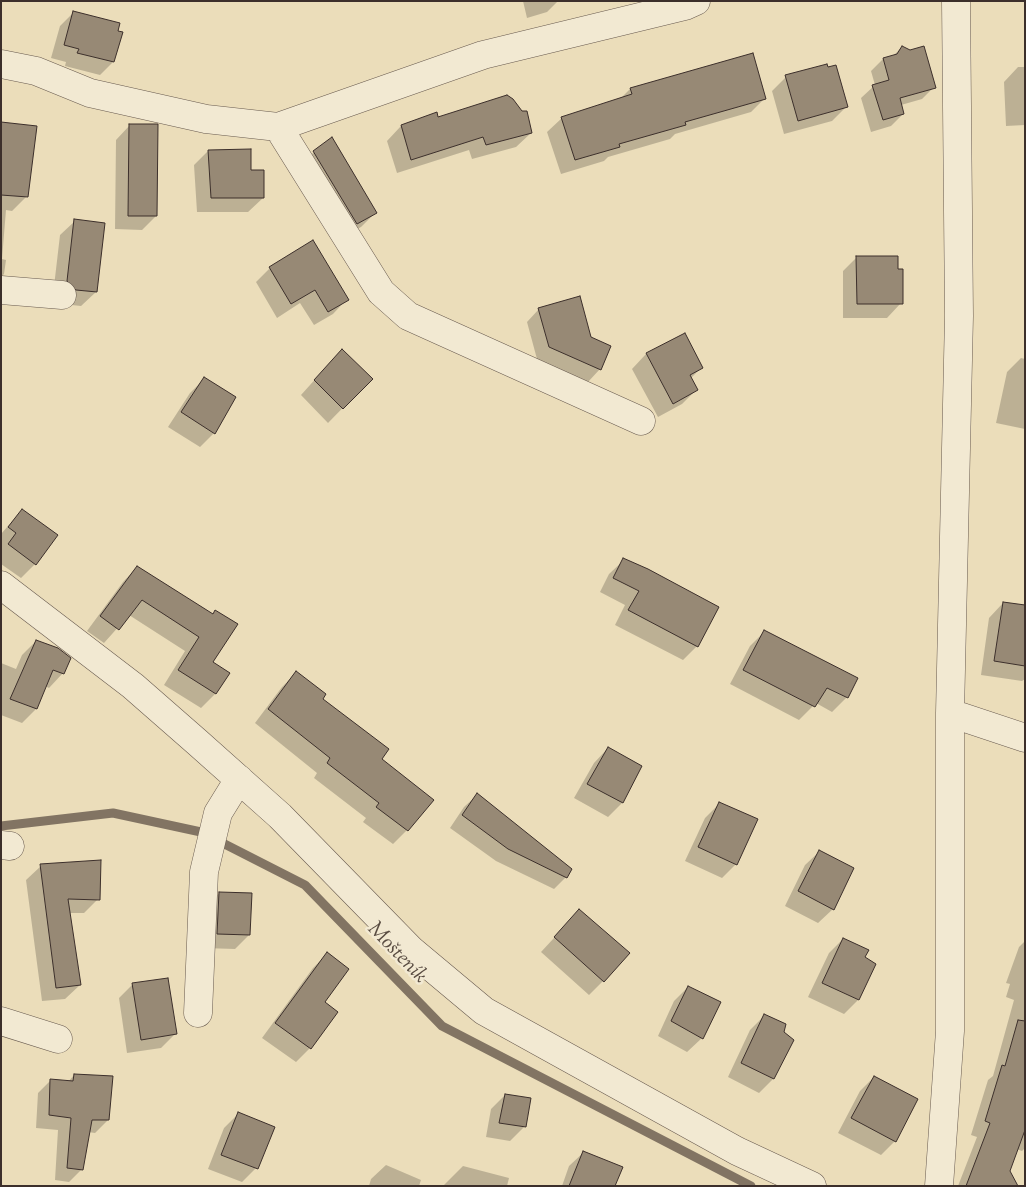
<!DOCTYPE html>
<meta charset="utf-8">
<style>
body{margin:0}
#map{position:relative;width:1026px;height:1187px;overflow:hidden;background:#ebddba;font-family:"Sorts Mill Goudy",serif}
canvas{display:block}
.frame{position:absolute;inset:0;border:2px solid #3c2f2b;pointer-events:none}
</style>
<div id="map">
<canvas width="1026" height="1187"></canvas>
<div class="frame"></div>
</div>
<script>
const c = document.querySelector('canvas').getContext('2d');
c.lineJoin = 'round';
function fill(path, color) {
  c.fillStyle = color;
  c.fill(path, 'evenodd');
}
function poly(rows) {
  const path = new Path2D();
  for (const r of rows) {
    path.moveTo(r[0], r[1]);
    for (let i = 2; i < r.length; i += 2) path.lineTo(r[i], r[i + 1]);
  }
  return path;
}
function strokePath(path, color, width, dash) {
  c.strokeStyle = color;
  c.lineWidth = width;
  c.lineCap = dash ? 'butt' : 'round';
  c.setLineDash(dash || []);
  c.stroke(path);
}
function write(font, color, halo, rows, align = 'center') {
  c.font = font + ' "Sorts Mill Goudy",serif';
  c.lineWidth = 5;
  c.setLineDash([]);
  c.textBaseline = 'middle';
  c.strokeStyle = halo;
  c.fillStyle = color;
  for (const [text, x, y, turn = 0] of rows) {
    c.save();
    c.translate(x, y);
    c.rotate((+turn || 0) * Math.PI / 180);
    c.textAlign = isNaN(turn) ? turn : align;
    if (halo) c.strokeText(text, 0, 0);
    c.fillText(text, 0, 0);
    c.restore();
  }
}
const shadow = poly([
 [523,1,558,1,547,12,527,18],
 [73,13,113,62,100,75,65,66,66,62,51,58,60,26],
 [902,47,934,87,922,99,901,105,903,114,891,126,871,132,861,98,875,85,871,71,883,59,893,56],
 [1018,67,1025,67,1025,125,1006,126,1004,82],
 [786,77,846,107,832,121,784,134,772,91],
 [630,89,765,98,751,112,675,134,670,139,608,157,604,161,561,174,547,132,562,118,620,99],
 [436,114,437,118,531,133,516,147,472,159,469,150,397,173,387,141,401,126],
 [1,125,27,196,12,211,6,210,2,259,6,260,4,274,1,277],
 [130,125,156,216,142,230,115,229,116,140],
 [208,151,250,171,263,198,248,212,197,212,194,165],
 [314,152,375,213,361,227,342,237,300,166],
 [75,221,96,292,81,306,62,304,53,295,60,235],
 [857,257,901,303,887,318,843,318,843,271],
 [270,268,347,299,333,314,314,325,300,303,277,318,256,282],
 [539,309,590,338,600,369,588,382,537,359,527,322],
 [684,334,702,367,690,379,696,390,682,404,658,417,632,369,646,354],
 [1021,358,1025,359,1025,429,996,423,1007,372],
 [328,365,371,379,328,423,301,395],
 [204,379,214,433,200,447,168,427,190,393],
 [22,510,35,564,21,578,1,564,1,534],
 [624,560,697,646,683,660,615,625,625,605,600,592,609,574],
 [137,567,212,616,211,662,228,673,215,694,201,708,164,685,185,651,129,615,104,643,87,631,123,582],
 [1003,603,1025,607,1025,679,1022,681,981,675,989,618],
 [764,632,856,679,847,697,832,712,816,703,799,720,730,684,750,646],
 [36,641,63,673,49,688,45,686,36,709,22,723,1,715,1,663,16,669,22,655],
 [296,673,380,759,407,830,393,844,363,822,366,818,314,778,317,773,255,723,282,687],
 [608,748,641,766,622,803,608,817,574,798,594,763],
 [477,795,566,877,554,889,496,861,450,828,464,807],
 [719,804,736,864,722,878,685,861,705,818],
 [820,851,833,909,818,923,785,906,805,865],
 [41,866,98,899,84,913,69,913,80,985,65,999,42,1001,26,880],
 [219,893,249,935,235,949,203,948,205,908],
 [579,911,603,981,589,995,541,952],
 [843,939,863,958,874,964,858,1000,844,1014,808,997,829,953],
 [1025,941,1025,1148,1022,1151,1016,1149,1008,1171,1016,1186,958,1186,977,1137,971,1135,988,1080,993,1076,1014,1000,1006,997,1010,984,1006,983,1019,947],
 [327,954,323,1002,310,1048,296,1062,262,1038,313,968],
 [133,984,175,1034,161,1048,127,1053,119,998],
 [688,987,719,1002,702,1038,687,1052,658,1036,674,1001],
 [764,1016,792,1040,773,1079,759,1093,728,1077,750,1030],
 [74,1075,108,1120,95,1133,88,1132,82,1169,69,1182,55,1180,58,1130,36,1128,38,1093,51,1080,68,1082],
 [874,1077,895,1141,881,1155,838,1133,860,1091],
 [505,1095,529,1099,524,1127,510,1141,486,1137,491,1109],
 [238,1114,256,1168,242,1182,208,1169,224,1128],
 [584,1152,614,1186,562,1186,569,1166],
 [386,1165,421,1180,419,1186,369,1186,371,1179],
 [463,1166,509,1178,507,1186,443,1186]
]);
const stream = poly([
 [1,826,113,813,201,832,305,885,442,1026,751,1186]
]);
const building = poly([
 [73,11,120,23,118,31,123,32,114,62,77,53,79,49,64,45,73,11],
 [902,46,910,50,924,46,936,88,900,98,904,114,883,120,872,85,889,80,883,58,897,54,902,46],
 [753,53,766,99,685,122,686,125,619,144,620,147,575,160,561,117,632,94,630,88,753,53],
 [827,64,828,67,836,65,848,107,798,121,785,75,827,64],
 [507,95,513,99,522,111,527,111,532,133,486,145,483,137,411,160,401,125,437,112,438,117,507,95],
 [1,122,37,126,28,197,1,195,1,122],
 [129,124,158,124,157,216,128,216,129,124],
 [332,137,377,213,357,224,313,151,332,137],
 [251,149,251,170,264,170,264,198,211,198,208,150,251,149],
 [74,219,105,223,97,292,76,290,67,281,74,219],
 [313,240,349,300,328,312,315,290,291,304,269,267,313,240],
 [856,256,898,256,898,269,903,269,903,304,857,304,856,256],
 [580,296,591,337,611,346,601,370,549,347,538,308,580,296],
 [685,333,703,368,690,375,698,390,673,404,646,353,685,333],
 [342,349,373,379,343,409,314,380,342,349],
 [204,377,236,397,215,434,181,412,204,377],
 [22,509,58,535,36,565,8,544,16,533,8,527,22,509],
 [623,558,648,569,719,607,698,647,628,610,639,591,613,578,623,558],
 [137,566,213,614,215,610,238,624,213,662,230,673,216,694,178,670,199,637,142,600,119,630,100,616,137,566],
 [1003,602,1025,605,1025,666,994,661,1003,602],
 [764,630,858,678,848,698,827,688,815,707,743,670,764,630],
 [36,640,58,648,71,658,64,674,53,670,37,709,10,699,36,640],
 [296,671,326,694,323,699,389,749,382,759,434,800,408,831,376,807,379,803,327,763,330,758,268,709,296,671],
 [608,747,642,766,623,803,587,784,608,747],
 [477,793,572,869,567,878,508,849,462,815,477,793],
 [719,802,758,819,737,865,698,847,719,802],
 [819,850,854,868,834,910,798,891,819,850],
 [101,860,100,900,68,899,81,985,56,988,40,864,101,860],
 [219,892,252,893,250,935,217,934,219,892],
 [579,909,630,953,604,982,554,937,579,909],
 [843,938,869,950,865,957,876,964,859,1000,822,983,843,938],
 [327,952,349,969,325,1002,338,1012,311,1049,275,1023,327,952],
 [168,978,177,1034,141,1040,132,983,168,978],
 [688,986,721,1002,703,1039,671,1021,688,986],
 [764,1014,786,1024,784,1032,794,1040,774,1079,741,1063,764,1014],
 [1018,1020,1025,1021,1025,1130,1010,1171,1018,1186,966,1186,990,1123,985,1121,1002,1065,1005,1066,1018,1020],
 [74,1074,113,1076,109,1120,92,1120,83,1170,67,1168,71,1118,49,1115,50,1079,73,1081,74,1074],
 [874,1076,918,1099,896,1142,851,1118,874,1076],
 [505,1094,531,1098,526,1127,499,1123,505,1094],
 [238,1112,275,1127,258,1169,221,1155,238,1112],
 [583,1151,623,1167,615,1186,569,1186,583,1151]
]);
const minor = poly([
 [1,64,36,71,90,93,206,119,278,127,483,55,685,6,696,1],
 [278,127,381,292,408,316,641,421],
 [1,290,62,295],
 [1,585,133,686,197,742,280,816,411,950,484,1011,737,1151,812,1186],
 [950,713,1025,738],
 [1,845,10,846],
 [198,1013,204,872,218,813,239,779],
 [1,1021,58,1039],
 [939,1186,950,1031,950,713,959,316,956,1]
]);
const waterNames = [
 ["Mošteník",396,954,46]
];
fill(shadow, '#0003');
strokePath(stream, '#827463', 9);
fill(building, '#978975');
strokePath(building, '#3c2f2b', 1);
strokePath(minor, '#685a4f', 29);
strokePath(minor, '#f2e9d2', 28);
write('italic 21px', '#594c42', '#f2e9d2', waterNames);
</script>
